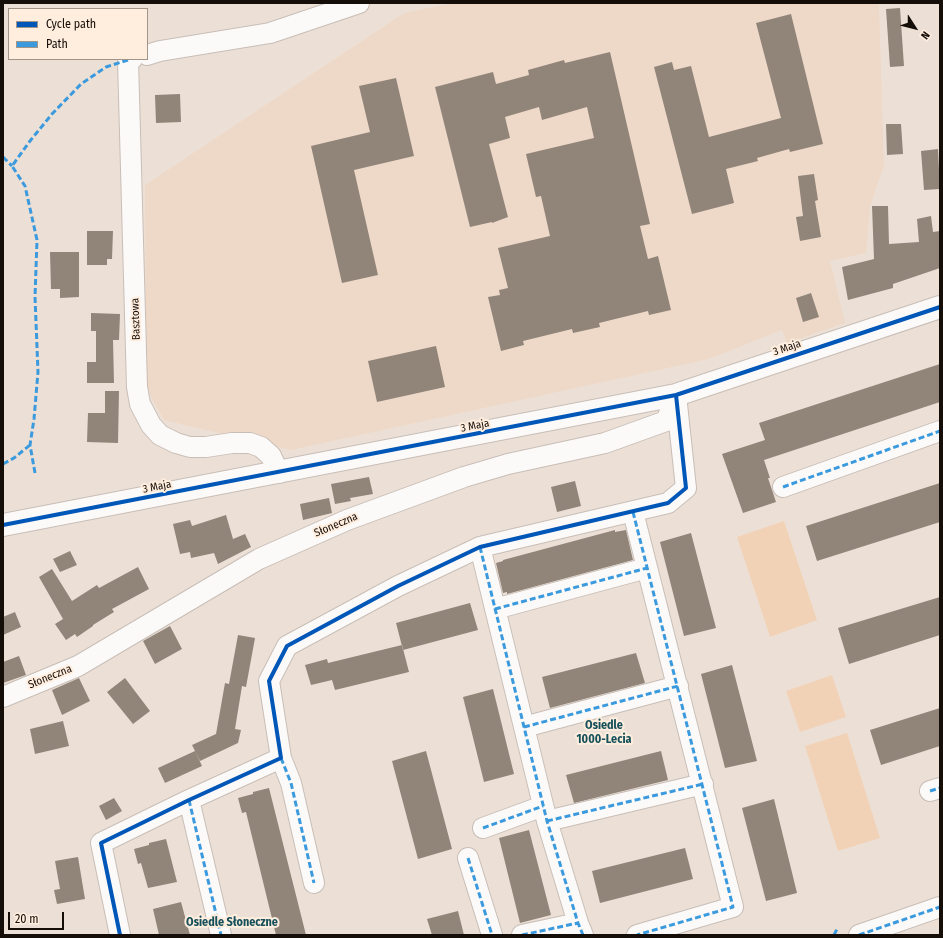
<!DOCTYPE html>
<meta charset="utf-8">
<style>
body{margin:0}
#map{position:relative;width:943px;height:938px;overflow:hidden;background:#ece0d6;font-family:"Fira Sans Condensed",sans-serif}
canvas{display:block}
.frame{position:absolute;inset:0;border:4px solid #150e08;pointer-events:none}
.legend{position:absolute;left:8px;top:8px;width:140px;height:52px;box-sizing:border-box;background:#ffedde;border:1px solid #a19488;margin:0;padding:5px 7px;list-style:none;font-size:12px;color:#150e08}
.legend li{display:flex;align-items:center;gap:8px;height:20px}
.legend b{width:20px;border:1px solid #a19488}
.north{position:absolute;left:895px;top:8px;width:40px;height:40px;-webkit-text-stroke:3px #ffedde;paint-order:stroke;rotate:126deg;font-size:11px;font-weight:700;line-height:16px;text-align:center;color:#150e08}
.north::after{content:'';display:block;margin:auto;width:14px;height:18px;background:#150e08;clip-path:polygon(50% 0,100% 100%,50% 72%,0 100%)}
.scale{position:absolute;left:8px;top:912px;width:56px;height:18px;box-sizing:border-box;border:2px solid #150e08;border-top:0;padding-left:5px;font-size:12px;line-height:14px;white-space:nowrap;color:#150e08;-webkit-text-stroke:3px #ffedde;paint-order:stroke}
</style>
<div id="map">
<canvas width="943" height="938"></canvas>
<div class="frame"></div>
<ul class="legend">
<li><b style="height:5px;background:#0057b8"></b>Cycle path</li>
<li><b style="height:5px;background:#3b9add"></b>Path</li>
</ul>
<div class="north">N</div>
<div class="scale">20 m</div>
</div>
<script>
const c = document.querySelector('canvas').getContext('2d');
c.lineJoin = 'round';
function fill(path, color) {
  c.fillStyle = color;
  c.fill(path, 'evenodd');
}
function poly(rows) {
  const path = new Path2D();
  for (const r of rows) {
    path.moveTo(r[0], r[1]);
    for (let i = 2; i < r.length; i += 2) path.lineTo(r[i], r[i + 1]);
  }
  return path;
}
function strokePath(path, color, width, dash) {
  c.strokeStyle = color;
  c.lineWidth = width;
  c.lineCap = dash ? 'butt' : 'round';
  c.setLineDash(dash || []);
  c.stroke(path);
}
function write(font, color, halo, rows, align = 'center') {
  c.font = font + ' "Fira Sans Condensed",sans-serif';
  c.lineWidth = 4;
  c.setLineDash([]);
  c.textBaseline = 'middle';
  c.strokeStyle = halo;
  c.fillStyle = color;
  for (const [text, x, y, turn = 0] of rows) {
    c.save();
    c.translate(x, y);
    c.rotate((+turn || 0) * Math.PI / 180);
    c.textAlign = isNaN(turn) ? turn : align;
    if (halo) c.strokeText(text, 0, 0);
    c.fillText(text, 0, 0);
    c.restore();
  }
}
const built = poly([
 [453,3,879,3,884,166,870,206,866,253,830,261,845,323,787,343,782,330,709,359,291,450,164,420,146,387,145,185,404,13]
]);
const green = poly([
 [784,521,817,620,770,637,737,537],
 [832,675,846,717,800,732,786,691],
 [847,733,880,838,838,851,805,746]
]);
const building = poly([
 [900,8,904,66,890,67,886,9],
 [791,14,823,144,790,152,789,149,757,158,758,161,726,169,734,203,692,214,654,67,672,62,674,70,691,66,709,137,781,118,756,23],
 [610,52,650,224,640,226,648,259,658,256,671,310,649,315,648,311,599,323,600,327,573,333,572,329,523,341,524,345,501,351,488,297,500,295,499,290,508,288,498,248,550,236,541,196,536,197,526,154,594,138,587,107,542,120,539,107,505,117,510,138,489,144,508,217,492,223,492,222,470,227,435,87,493,72,496,84,529,75,528,70,564,60,565,63],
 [396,78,414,156,354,170,378,275,342,283,311,146,370,132,359,86],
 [180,94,181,122,156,123,155,95],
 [886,124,901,124,903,154,887,155],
 [938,149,940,189,924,190,921,151],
 [814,174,818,200,815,201,821,237,800,241,796,217,803,216,798,176],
 [872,206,888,206,889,244,919,242,917,219,931,216,933,232,940,231,940,268,893,284,893,288,848,300,842,267,874,259],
 [87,231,113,231,112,259,107,259,107,265,87,265],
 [50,252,79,252,79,297,60,298,60,289,51,289],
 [811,293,819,317,803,322,796,298],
 [91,313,120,314,119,340,113,340,114,383,87,383,87,362,96,362,96,331,91,331],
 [436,346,445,387,377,402,368,361],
 [940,364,940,402,764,460,770,478,768,478,776,502,743,513,722,454,765,440,759,423],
 [105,391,119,391,118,443,87,442,88,413,105,413],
 [369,477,373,494,350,498,351,501,335,504,331,484],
 [575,481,581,506,557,512,551,487],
 [940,483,940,522,817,561,806,526],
 [329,498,332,513,303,520,300,504],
 [226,515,233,539,245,534,251,547,218,564,214,553,191,558,190,552,180,554,173,524,190,520,192,526],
 [615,530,615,532,626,530,633,560,507,594,507,592,503,593,496,563,503,561,503,560],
 [691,533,716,628,684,636,660,542],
 [70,551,77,565,60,572,53,559],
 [138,567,149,589,112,609,114,612,93,625,93,626,77,637,75,634,66,640,55,624,63,619,39,577,52,569,72,601,97,585,99,588],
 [940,597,940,635,849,664,838,628],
 [470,603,478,630,403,650,396,623],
 [15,612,21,627,3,635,3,617],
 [170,626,182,649,155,664,143,641],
 [238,635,255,638,246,687,242,686,235,729,241,730,238,743,200,761,192,745,216,734,225,683,229,684],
 [402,645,409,672,335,690,332,680,311,685,305,665,327,659,328,663],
 [636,653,645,683,550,708,542,677],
 [19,656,26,675,3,683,3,662],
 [732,665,757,761,725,768,701,674],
 [79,678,90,701,62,715,52,690],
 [125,678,150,711,133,724,107,692],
 [493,689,514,774,484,782,463,697],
 [940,708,940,746,881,765,870,730],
 [63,721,69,746,35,754,30,729],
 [195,751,202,766,165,783,158,768],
 [426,751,452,849,418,859,392,761],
 [661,751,668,780,574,803,566,775],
 [269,788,306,935,276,935,246,812,242,813,238,798,253,794,253,792],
 [114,798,122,811,106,820,99,806],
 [774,799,797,893,766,901,742,808],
 [529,830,551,915,520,923,499,838],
 [166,839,177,882,148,888,141,863,138,864,134,849,149,845,149,843],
 [685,848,693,879,600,903,592,871],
 [78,857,85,899,57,904,54,890,60,889,55,861],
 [181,902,190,935,159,935,153,909],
 [458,911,464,935,432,935,427,919]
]);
const street = poly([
 [147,55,160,51,270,33,359,3],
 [132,59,128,60,137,387,140,404,151,425,160,435,176,443,190,447,206,447,232,443,250,443,261,447,271,456,279,473],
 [783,487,940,431],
 [633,512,733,907,637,935],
 [480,547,547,821,578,923,583,935],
 [495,609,647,568],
 [3,697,78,666,259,559,347,520,464,477,508,464,605,443,666,421,676,397],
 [524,727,678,686],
 [281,758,291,783,314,883],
 [930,791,940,788],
 [189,800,221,935],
 [547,821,703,784],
 [483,828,543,806],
 [468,858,492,935],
 [120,935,101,843,189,800,281,758,269,681,287,646,398,586,480,547,668,503,686,488,676,395],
 [522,935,578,923],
 [859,935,940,907]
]);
const secondary = poly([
 [3,525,676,395,940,307]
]);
const quiet = poly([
 [3,157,12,166],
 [3,464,14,458,30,445],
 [35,473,30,445,34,419,38,372,35,297,37,240,25,186,12,166,30,141,52,114,81,84,106,67,128,60],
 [783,487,940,431],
 [633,512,733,907,637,935],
 [480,547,547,821,578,923,583,935],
 [495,609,647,568],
 [524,727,678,686],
 [281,758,291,783,314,883],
 [930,791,940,788],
 [189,800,221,935],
 [547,821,703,784],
 [483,828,543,806],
 [468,858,492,935],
 [522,935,578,923],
 [834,935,837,929],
 [859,935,940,907]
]);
const cycleway = poly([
 [3,525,676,395,940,307],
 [120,935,101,843,189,800,281,758,269,681,287,646,398,586,480,547,668,503,686,488,676,395]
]);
const streetNames = [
 ["Basztowa",136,319,-92],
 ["3 Maja",787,348,-19],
 ["3 Maja",475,426,-11],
 ["3 Maja",157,487,-11],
 ["Słoneczna",336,525,-23],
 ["Słoneczna",50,677,-22]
];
const neighbourhoodNames = [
 ["Osiedle",604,726],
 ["1000-Lecia",604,740],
 ["Osiedle Słoneczne",232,923]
];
fill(built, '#eed9c8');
fill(green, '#f2d2b7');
fill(building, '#918479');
strokePath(street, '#c8beb7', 22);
strokePath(secondary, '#c8beb7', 24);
strokePath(street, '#fcfaf9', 20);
strokePath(secondary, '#fcfaf9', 22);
strokePath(quiet, '#3b9add', 3, [6, 3]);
strokePath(cycleway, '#0057b8', 4);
write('11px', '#150e08', '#ffedde', streetNames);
write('bold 12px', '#16505a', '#ffedde', neighbourhoodNames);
</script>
